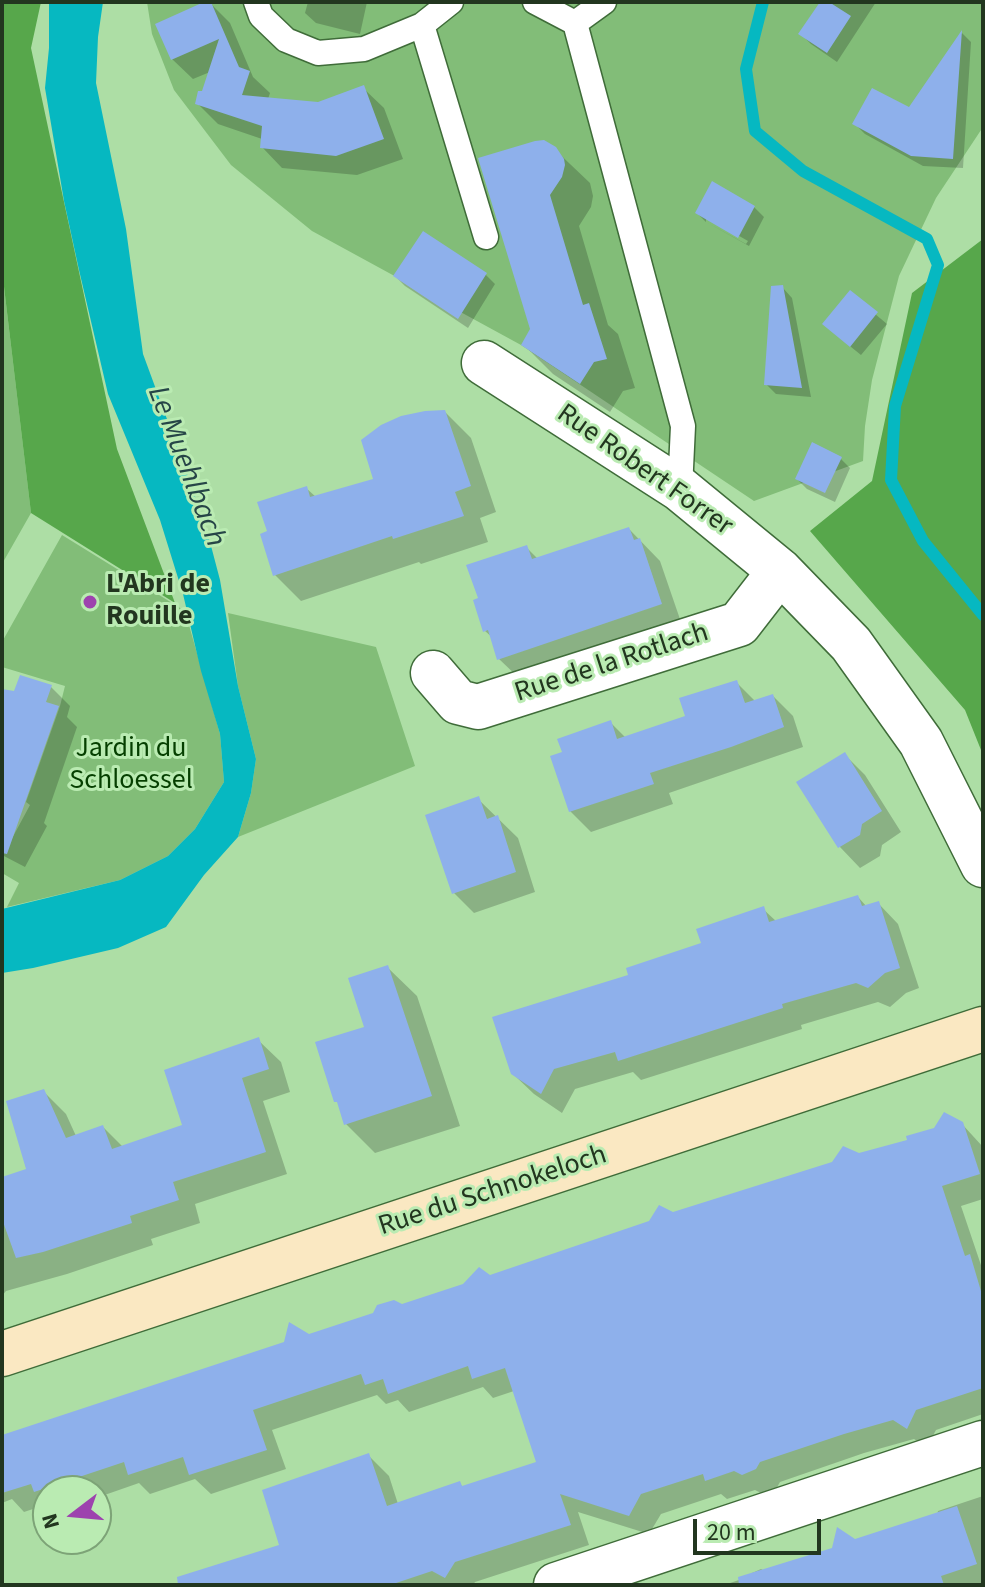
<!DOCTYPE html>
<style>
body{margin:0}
#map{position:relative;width:985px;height:1587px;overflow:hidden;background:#addea5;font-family:"Source Sans 3",sans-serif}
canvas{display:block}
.frame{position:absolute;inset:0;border:4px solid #22361f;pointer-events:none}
.north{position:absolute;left:32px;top:1475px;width:80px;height:80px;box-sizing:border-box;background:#baebb2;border:2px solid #7da377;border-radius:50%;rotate:254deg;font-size:22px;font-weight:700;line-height:32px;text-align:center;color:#22361f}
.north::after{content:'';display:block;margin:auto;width:28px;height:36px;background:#9d43ae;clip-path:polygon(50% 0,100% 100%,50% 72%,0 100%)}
.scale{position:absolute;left:693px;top:1519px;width:128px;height:36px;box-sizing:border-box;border:4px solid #22361f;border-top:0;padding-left:10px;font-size:24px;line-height:28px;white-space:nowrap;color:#22361f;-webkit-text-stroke:6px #baebb2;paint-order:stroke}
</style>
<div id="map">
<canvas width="985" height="1587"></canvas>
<div class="frame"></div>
<div class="north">N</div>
<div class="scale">20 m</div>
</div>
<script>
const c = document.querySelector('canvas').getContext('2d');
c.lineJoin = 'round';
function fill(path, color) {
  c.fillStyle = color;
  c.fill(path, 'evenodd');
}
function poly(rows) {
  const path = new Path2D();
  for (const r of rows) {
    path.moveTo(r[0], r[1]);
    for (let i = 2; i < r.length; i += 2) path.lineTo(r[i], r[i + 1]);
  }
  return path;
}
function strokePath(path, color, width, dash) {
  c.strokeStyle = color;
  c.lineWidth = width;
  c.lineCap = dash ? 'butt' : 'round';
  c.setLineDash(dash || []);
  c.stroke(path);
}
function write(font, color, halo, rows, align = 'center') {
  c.font = font + ' "Source Sans 3",sans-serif';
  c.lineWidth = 6;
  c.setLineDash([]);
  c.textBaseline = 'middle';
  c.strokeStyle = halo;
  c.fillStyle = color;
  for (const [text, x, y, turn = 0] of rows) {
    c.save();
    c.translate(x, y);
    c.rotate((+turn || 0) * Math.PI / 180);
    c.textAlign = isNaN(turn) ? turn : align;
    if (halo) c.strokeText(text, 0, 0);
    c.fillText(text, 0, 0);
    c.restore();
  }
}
const green = poly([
 [147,2,983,2,983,127,936,198,899,276,872,380,865,426,863,461,754,501,521,345,312,231,231,165,174,90,152,34],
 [2,270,31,513,2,564],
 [62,535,185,611,220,734,224,782,195,829,168,856,120,880,7,907,19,883,2,873,2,857,30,805,26,802,60,706,65,686,2,667,2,642],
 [228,613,376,647,415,766,238,837,251,793,256,759,238,686]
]);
const forest = poly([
 [2,2,41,2,31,48,117,449,175,603,31,513,2,270],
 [983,239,983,755,965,710,810,531,872,481,912,293]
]);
const water = poly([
 [49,2,103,2,98,37,96,83,126,229,143,354,192,487,210,542,220,580,238,686,256,759,251,793,238,837,204,875,166,927,118,948,33,968,2,973,2,909,120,880,168,856,195,829,224,782,220,734,201,671,183,594,160,520,108,394,79,270,64,201,45,88,49,48]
]);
const shadow = poly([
 [209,2,230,23,253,77,270,93,268,99,318,104,363,88,384,108,403,159,357,175,282,168,262,147,262,139,218,124,197,103,203,93,210,72,193,79,172,59],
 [308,2,367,2,360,34,316,23,305,13],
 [822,2,876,2,837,62,811,44,801,34],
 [962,33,971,42,963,168,923,166,865,134,855,124,909,110],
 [550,145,590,183,593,196,591,207,579,226,608,325,618,334,635,388,623,391,610,412,553,374,524,345,532,329],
 [754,207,764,217,749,246,706,222,746,244,748,241,706,217,706,222,697,213],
 [485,274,495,284,468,328,405,286,395,276],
 [782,287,792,298,811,397,776,394,766,384],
 [850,293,887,324,861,355,835,334],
 [445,412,471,438,496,512,480,518,488,542,421,564,419,562,301,601,275,575,270,532,306,488,316,497,376,480],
 [840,458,850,468,835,502,807,489,797,479],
 [629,529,660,561,682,625,520,679,499,659,493,638,485,631,526,547,538,559],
 [736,682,756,702,773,696,793,716,803,747,669,793,673,804,591,832,570,811,611,723,626,738,687,717],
 [51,687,70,706,67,717,77,727,44,823,47,826,25,867,2,855,2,691,16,693],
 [845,755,865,775,901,832,882,845,880,856,860,868,840,847,799,783],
 [478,799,518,838,535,892,474,913,454,893],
 [858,897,867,907,878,903,898,924,919,988,906,993,890,1007,878,1002,801,1025,802,1029,641,1080,633,1072,575,1089,562,1113,534,1094,512,1073,630,976,704,945,763,909,777,922],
 [387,967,417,996,460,1126,375,1153,346,1124,339,1104],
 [258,1040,281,1062,290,1092,263,1101,287,1174,195,1204,200,1223,151,1239,153,1245,67,1274,6,1291,2,1296,2,1179,28,1171,43,1091,66,1114,76,1136,103,1127,123,1147,184,1126],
 [962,1124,983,1147,983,1199,961,1206,983,1271,983,1414,936,1430,927,1447,914,1439,864,1453,780,1482,776,1489,763,1494,755,1490,727,1499,721,1494,661,1514,649,1534,578,1512,589,1545,475,1582,473,1585,218,1585,282,1546,369,1456,389,1476,398,1504,460,1484,464,1488,538,1464,514,1391,493,1398,483,1387,409,1412,398,1400,386,1404,377,1395,272,1430,286,1469,211,1494,195,1479,150,1494,139,1483,96,1498,96,1491,48,1491,48,1504,24,1512,12,1499,2,1503,2,1437,490,1277,673,1214],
 [983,1496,983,1585,724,1585,748,1577,752,1573,761,1569,765,1571,937,1515,938,1511]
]);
const stream = poly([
 [763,2,746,69,755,131,803,171,927,239,938,265,895,406,891,480,923,541,983,615]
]);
const building = poly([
 [204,2,211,2,239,67,250,71,242,95,318,102,364,85,384,139,336,156,260,148,262,126,195,104,198,91,202,91,219,39,171,60,155,24],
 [820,2,829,2,851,16,827,53,798,34],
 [962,30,953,159,911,156,852,124,872,88,909,107],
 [544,140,556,147,564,159,565,165,562,177,550,195,583,305,589,303,607,359,594,362,580,384,521,345,530,329,478,158,535,141],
 [712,181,755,206,738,238,695,213],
 [423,231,487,273,458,319,393,276],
 [783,285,802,388,764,385,771,286],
 [850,290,878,312,850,347,822,324],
 [445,410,471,486,455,492,464,516,393,539,392,536,273,576,260,534,267,531,257,502,307,486,310,497,373,479,361,440,381,425,401,416,425,411],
 [812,442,842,457,825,493,795,479],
 [629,527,634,540,640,538,662,604,497,660,488,630,483,632,473,600,478,598,466,565,527,545,532,559],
 [20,675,52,685,46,702,59,706,7,854,2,853,2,689,14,691],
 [737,680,745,703,773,694,784,727,731,747,650,773,654,784,569,812,550,756,562,752,557,739,611,720,617,739,685,716,679,698],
 [845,752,882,811,862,824,860,835,838,848,796,782],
 [479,796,487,819,498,815,516,872,452,894,425,815],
 [858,895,862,906,879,901,900,968,885,973,868,988,856,983,782,1004,783,1008,618,1061,615,1052,554,1069,541,1094,511,1074,492,1017,628,975,626,968,701,943,696,929,764,906,769,922],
 [388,965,432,1096,344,1125,337,1102,334,1102,315,1042,364,1027,348,978],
 [259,1037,269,1069,242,1078,266,1152,173,1182,179,1200,130,1216,132,1223,43,1252,16,1258,2,1219,2,1177,26,1169,6,1101,44,1089,66,1138,103,1125,112,1149,182,1125,164,1070],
 [944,1112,963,1122,980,1174,942,1186,965,1256,970,1254,983,1298,983,1388,916,1410,907,1429,893,1420,844,1434,760,1462,756,1469,742,1475,734,1471,705,1481,703,1474,641,1494,629,1516,560,1494,571,1525,455,1562,445,1578,432,1571,390,1585,178,1585,177,1577,279,1545,262,1490,369,1453,387,1506,460,1481,462,1486,536,1462,505,1368,472,1379,468,1366,388,1394,383,1379,365,1385,361,1374,253,1410,267,1450,189,1475,183,1457,128,1475,124,1462,34,1492,31,1484,2,1493,2,1435,284,1342,289,1322,309,1334,373,1313,377,1305,394,1300,402,1304,463,1284,479,1267,490,1275,649,1221,659,1205,673,1212,832,1162,843,1146,859,1153,907,1140,906,1136,934,1128],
 [957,1506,977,1564,941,1576,944,1585,739,1585,738,1577,832,1548,837,1527,855,1539]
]);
const lane = poly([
 [256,2,261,16,286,40,318,53,364,49,422,25,451,2],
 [535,2,575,23,683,426,680,489],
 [575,23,604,2],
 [422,25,486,237]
]);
const street = poly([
 [484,363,680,489,780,571,851,644,921,742,983,865],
 [433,673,458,702,478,707,739,624,780,571],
 [556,1585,983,1443]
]);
const secondary = poly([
 [2,1354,983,1029]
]);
const markers = [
 [90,602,8,"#9d43ae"]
];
const streetNames = [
 ["Rue Robert Forrer",644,471,35],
 ["Rue de la Rotlach",612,664,-18],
 ["Rue du Schnokeloch",493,1192,-18]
];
const poiNames = [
 ["L'Abri de",106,586],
 ["Rouille",106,618]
];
const parkNames = [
 ["Jardin du",131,750],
 ["Schloessel",131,782]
];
const waterNames = [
 ["Le Muehlbach",185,467,69]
];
fill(green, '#82bd78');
fill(forest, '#57a74b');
fill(water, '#06b8c1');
fill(shadow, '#0003');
strokePath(stream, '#06b8c1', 12);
fill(building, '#8eb0eb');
strokePath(lane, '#3f6c39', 27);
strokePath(street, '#3f6c39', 47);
strokePath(secondary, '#3f6c39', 47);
strokePath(lane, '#fff', 24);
strokePath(street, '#fff', 44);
strokePath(secondary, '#fae8c2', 44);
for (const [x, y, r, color] of markers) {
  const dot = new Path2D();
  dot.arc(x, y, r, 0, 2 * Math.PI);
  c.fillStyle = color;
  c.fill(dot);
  strokePath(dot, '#baebb2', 3);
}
write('28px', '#22361f', '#baebb2', streetNames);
write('bold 28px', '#22361f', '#baebb2', poiNames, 'left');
write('28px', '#053f00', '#baebb2', parkNames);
write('italic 30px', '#264547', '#baebb2', waterNames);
</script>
